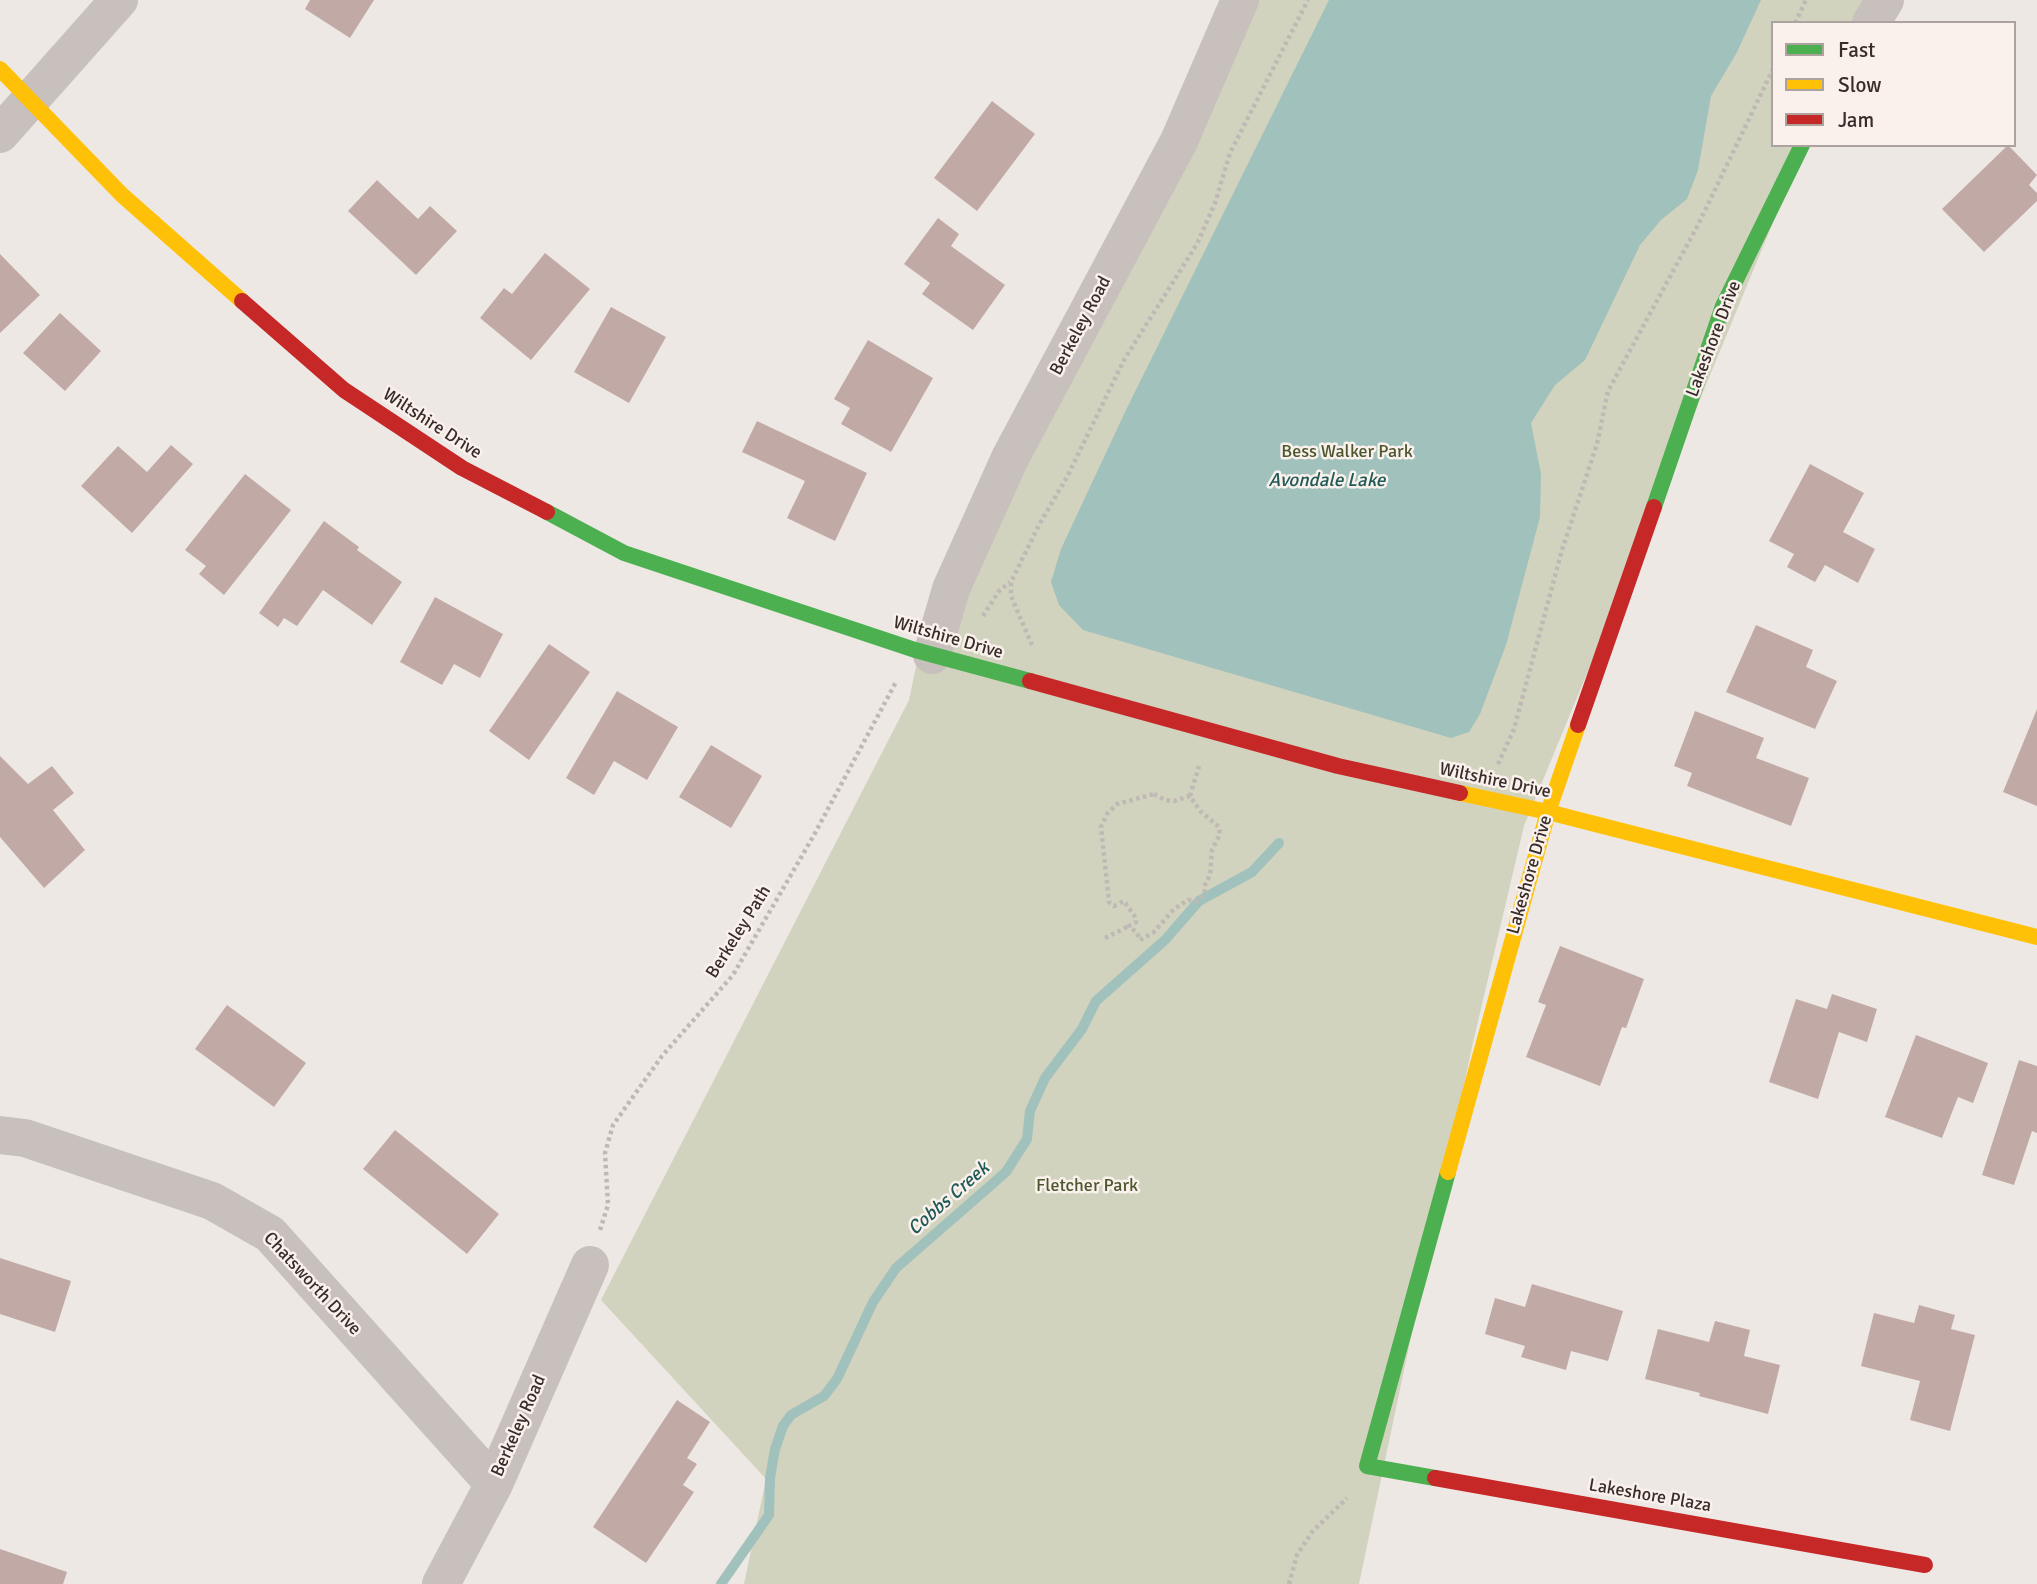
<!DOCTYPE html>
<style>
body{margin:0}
#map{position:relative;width:2037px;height:1584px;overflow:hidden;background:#eee8e4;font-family:Signika,sans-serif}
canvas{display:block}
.legend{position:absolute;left:1771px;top:21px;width:245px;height:126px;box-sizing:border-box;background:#faf1ec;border:2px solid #ada39e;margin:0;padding:9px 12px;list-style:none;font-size:21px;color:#392d2a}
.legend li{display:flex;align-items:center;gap:14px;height:35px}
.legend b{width:35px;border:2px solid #ada39e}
</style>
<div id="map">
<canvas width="2037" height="1584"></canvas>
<ul class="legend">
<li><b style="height:9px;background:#4caf50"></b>Fast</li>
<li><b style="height:9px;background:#ffc107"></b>Slow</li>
<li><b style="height:9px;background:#c62828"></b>Jam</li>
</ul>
</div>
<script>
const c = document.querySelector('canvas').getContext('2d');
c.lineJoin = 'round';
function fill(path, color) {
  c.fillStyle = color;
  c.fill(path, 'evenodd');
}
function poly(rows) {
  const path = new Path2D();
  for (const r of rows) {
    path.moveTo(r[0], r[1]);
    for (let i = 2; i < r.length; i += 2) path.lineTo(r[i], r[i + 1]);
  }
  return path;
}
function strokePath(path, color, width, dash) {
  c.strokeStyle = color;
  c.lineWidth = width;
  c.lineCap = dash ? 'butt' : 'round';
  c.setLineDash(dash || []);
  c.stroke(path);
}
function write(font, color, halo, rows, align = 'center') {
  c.font = font + ' Signika,sans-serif';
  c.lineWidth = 5;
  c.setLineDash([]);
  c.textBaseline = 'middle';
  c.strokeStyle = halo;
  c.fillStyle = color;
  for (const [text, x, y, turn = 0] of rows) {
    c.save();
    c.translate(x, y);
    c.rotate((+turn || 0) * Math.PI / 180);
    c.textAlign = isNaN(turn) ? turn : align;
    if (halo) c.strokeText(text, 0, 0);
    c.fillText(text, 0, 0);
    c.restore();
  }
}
const green = poly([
 [1239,0,1877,0,1860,23,1773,23,1773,145,1805,145,1524,826,1472,1047,1359,1584,744,1584,766,1479,601,1300,909,700,919,652]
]);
const water = poly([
 [1329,0,1761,0,1736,54,1711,96,1698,170,1687,199,1661,220,1640,245,1585,360,1555,385,1531,423,1541,474,1540,517,1506,645,1480,714,1469,732,1451,738,1083,630,1059,605,1051,582,1061,549,1126,410]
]);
const stream = poly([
 [721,1584,769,1515,770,1478,775,1449,783,1426,791,1415,824,1396,837,1379,873,1302,896,1268,1006,1172,1027,1139,1030,1111,1045,1078,1082,1029,1096,1001,1165,940,1199,901,1252,872,1279,843]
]);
const building = poly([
 [310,0,374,0,350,38,305,9],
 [992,101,1035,134,977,211,934,178],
 [2008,145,2037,175,2029,185,2037,193,2037,201,1984,252,1942,209],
 [377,180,418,219,430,206,457,231,416,275,348,211],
 [938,218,959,234,951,246,1005,285,973,330,922,294,930,283,904,264],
 [545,253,590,289,531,360,480,318,504,288,512,294],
 [0,254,40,295,0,333],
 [611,307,666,337,629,403,574,372],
 [60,313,101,351,65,391,23,353],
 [868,340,933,378,891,452,841,424,850,408,834,399],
 [757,421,867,473,835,541,787,518,805,481,742,452],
 [171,445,193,464,132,533,81,486,118,446,147,472],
 [1810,464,1864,493,1843,532,1875,549,1858,583,1825,565,1815,582,1787,567,1794,554,1769,541],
 [245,474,291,510,224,595,199,574,206,566,185,550],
 [324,521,359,547,357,550,402,582,372,625,323,590,297,626,284,618,278,627,259,613],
 [435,597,503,634,480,678,454,664,442,685,400,662],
 [1756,625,1813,650,1806,667,1837,681,1815,729,1726,692],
 [549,644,590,672,529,760,489,731],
 [617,691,678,727,647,780,614,761,594,795,566,778],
 [2037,709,2037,806,2003,792],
 [1695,711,1764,738,1756,758,1809,778,1791,826,1687,786,1692,773,1674,766],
 [711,745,762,776,731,828,679,797],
 [0,756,28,784,52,766,74,793,53,810,85,850,44,888,0,837],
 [1560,946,1644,979,1626,1028,1622,1027,1600,1086,1526,1057,1546,1005,1538,1002],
 [1832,994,1877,1009,1867,1042,1839,1032,1818,1099,1769,1082,1796,999,1827,1009],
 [227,1005,306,1063,274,1107,195,1049],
 [1916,1035,1988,1063,1973,1103,1958,1097,1942,1138,1885,1117],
 [2019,1060,2037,1066,2037,1133,2032,1131,2014,1185,1982,1175],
 [395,1130,499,1214,467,1254,363,1169],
 [0,1258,71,1281,55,1332,0,1314],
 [1532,1284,1623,1311,1608,1361,1571,1351,1566,1370,1521,1357,1525,1346,1485,1334,1495,1298,1525,1307],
 [1919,1305,1955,1315,1951,1329,1975,1335,1950,1431,1910,1420,1920,1381,1861,1366,1874,1313,1914,1323],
 [1715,1321,1750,1330,1744,1356,1780,1365,1768,1414,1699,1396,1700,1393,1645,1379,1658,1329,1709,1342],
 [677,1400,710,1422,687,1458,697,1464,683,1485,694,1492,646,1563,593,1527],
 [0,1549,67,1572,63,1584,0,1584]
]);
const path = poly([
 [1795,23,1806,0],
 [983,616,999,591,1010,582],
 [1032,645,1011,596,1011,582,1039,525,1067,477,1124,360,1197,244,1215,203,1230,153,1308,0],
 [1498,764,1514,729,1562,550,1597,444,1608,391,1698,225,1773,69],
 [1154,794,1165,800,1174,801,1190,796,1200,811,1219,827,1220,834,1212,850,1210,875,1204,887,1205,894,1197,901,1188,900,1174,909,1154,932,1140,940,1137,933,1129,926,1136,922,1136,918,1124,901,1114,906,1109,902,1101,827,1107,814,1117,804,1154,794],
 [1190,796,1199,766],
 [1105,938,1129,926],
 [600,1230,608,1205,605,1153,613,1125,662,1056,733,975,814,835,896,682],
 [1289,1584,1297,1555,1312,1532,1347,1498]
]);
const street = poly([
 [1871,23,1885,0],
 [0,134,119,0],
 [932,655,951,589,1010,458,1179,141,1240,0],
 [0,1135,25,1138,212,1201,270,1234,494,1484],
 [441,1584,494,1484,590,1265]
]);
const fast = poly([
 [1654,507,1723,306,1802,145],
 [547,512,624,553,915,650,1030,681],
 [1435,1478,1367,1466,1448,1172]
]);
const slow = poly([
 [0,69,122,195,242,301],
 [1460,793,1548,812,2037,937],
 [1448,1172,1548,812,1578,725]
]);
const jam = poly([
 [242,301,344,390,462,468,547,512],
 [1030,681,1338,766,1460,793],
 [1578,725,1654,507],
 [1435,1478,1925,1565]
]);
const streetNames = [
 ["Berkeley Road",1081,326,-62],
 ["Lakeshore Drive",1714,339,-69],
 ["Wiltshire Drive",432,424,33],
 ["Wiltshire Drive",948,638,16],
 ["Wiltshire Drive",1495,781,12],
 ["Lakeshore Drive",1530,875,-74],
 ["Berkeley Path",739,932,-58],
 ["Chatsworth Drive",312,1284,47],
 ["Berkeley Road",519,1426,-66],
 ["Lakeshore Plaza",1650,1496,10]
];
const parkNames = [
 ["Bess Walker Park",1347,452],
 ["Fletcher Park",1087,1186]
];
const waterNames = [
 ["Avondale Lake",1327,481],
 ["Cobbs Creek",949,1199,-41]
];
fill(green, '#d2d3be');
fill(water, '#a0c1bc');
strokePath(stream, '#a0c1bc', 10);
fill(building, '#c1aaa6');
strokePath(path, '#c0b8b5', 4.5, [3.5, 3.5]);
strokePath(street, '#c8c0bc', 38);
strokePath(fast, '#4caf50', 16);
strokePath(slow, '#ffc107', 16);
strokePath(jam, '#c62828', 16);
write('18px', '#392d2a', '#faf1ec', streetNames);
write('18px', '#4d572e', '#faf1ec', parkNames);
write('italic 19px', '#1f5a56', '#faf1ec', waterNames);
</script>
